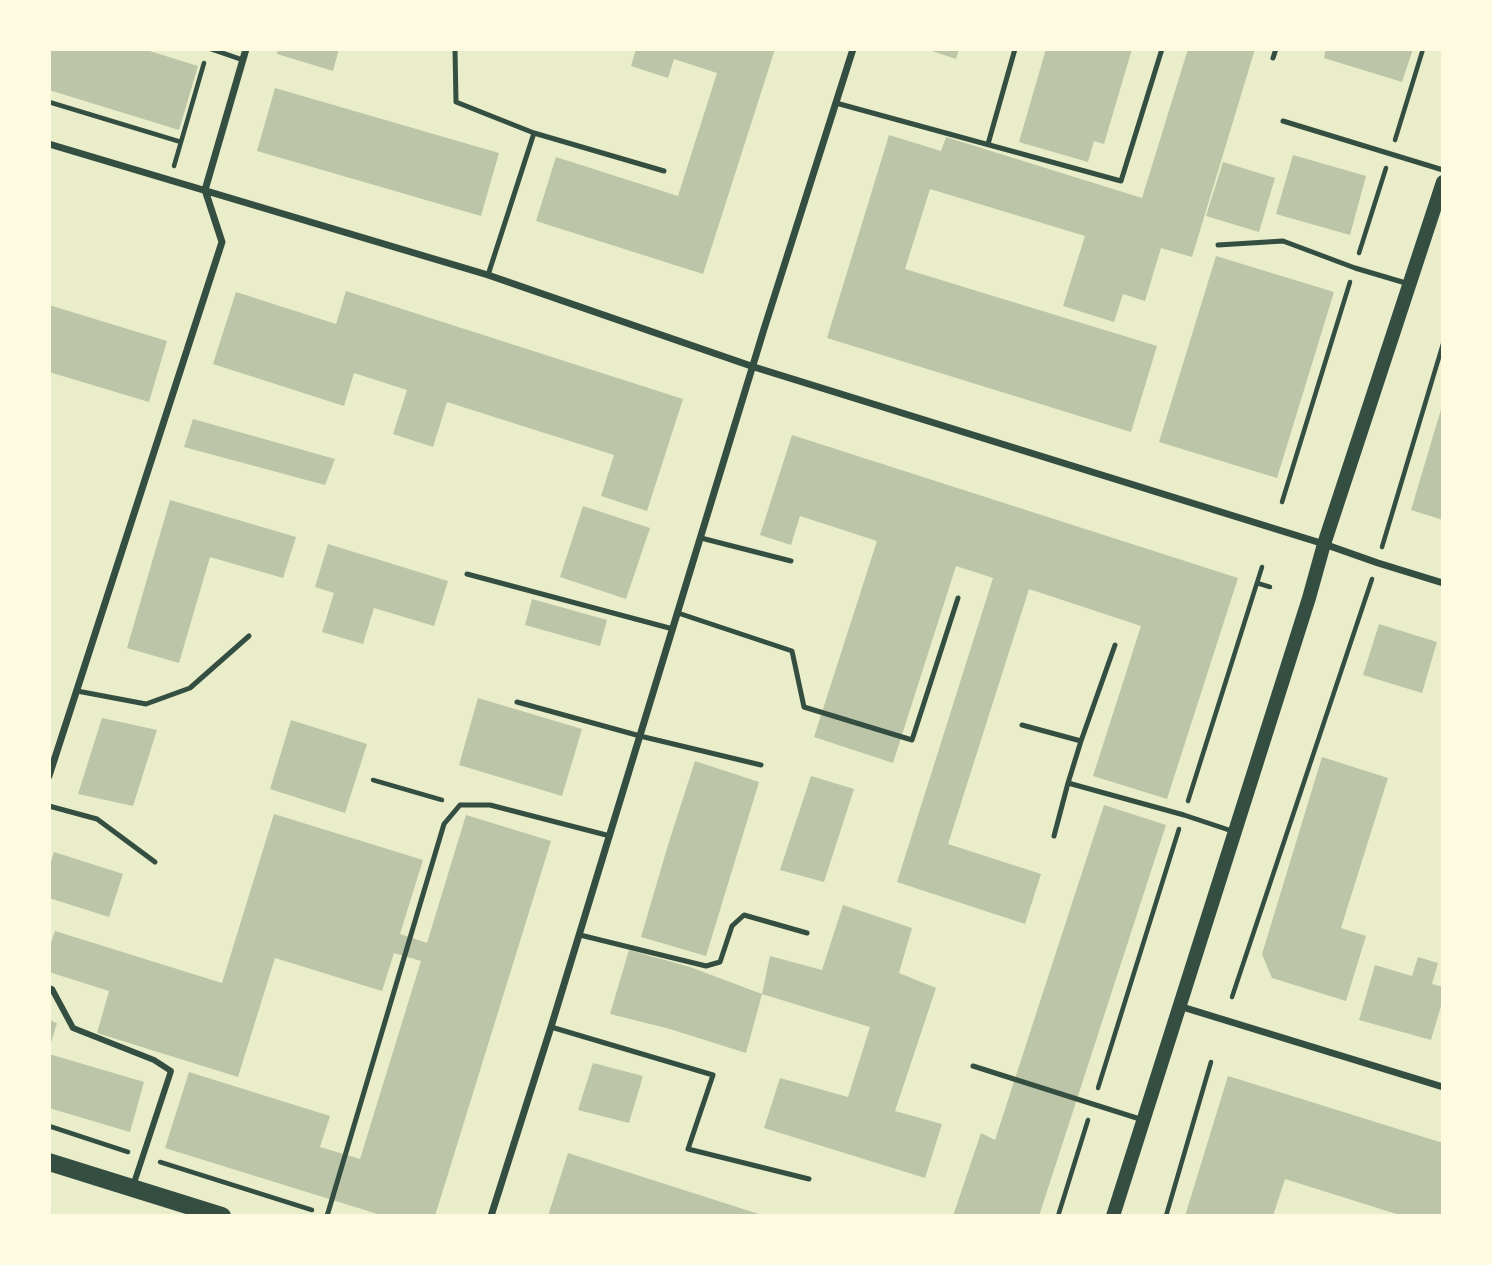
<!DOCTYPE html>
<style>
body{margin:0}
#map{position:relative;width:1492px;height:1265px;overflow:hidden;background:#e9edc9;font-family:Inter,sans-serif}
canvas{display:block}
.frame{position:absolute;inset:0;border:51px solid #fefae0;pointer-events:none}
</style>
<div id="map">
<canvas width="1492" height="1265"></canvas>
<div class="frame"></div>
</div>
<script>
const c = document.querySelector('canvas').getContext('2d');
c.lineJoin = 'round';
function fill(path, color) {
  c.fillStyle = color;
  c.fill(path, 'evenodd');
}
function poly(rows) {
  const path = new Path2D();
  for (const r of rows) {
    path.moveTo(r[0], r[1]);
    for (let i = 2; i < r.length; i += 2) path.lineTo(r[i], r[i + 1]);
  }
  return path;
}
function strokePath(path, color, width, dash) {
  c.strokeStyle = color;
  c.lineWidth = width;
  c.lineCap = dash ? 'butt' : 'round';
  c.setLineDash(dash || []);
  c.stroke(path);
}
const building = poly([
 [49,49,143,49,198,66,179,130,49,90],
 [278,49,339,49,333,71,277,54],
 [636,49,775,49,703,274,536,221,556,157,678,196,717,73,674,59,668,78,631,66],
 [926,49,959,49,956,59],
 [1046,49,1132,49,1104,144,1094,141,1088,162,1019,142],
 [1188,49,1255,49,1192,257,1161,248,1145,301,1123,294,1114,322,1063,306,1085,236,930,189,905,269,1157,346,1131,432,827,338,889,135,941,151,946,137,1142,198],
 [1326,49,1413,49,1402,82,1324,58],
 [275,88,499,153,481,216,257,151],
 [1293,155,1366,176,1350,235,1276,214],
 [1223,162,1275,178,1259,232,1206,216],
 [1216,256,1334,292,1277,478,1159,442],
 [346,291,683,399,647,511,601,496,614,455,447,402,433,447,393,434,407,390,354,373,344,406,213,364,236,292,336,324],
 [49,305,167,341,149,402,49,372],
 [1442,406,1443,406,1443,520,1411,510],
 [193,419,335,459,325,485,184,447],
 [792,435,1238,578,1167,799,1093,776,1141,626,1029,589,948,844,1041,874,1025,924,897,882,993,578,956,566,893,763,814,737,877,541,800,516,791,545,760,535],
 [170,500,296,537,283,578,210,557,179,663,127,648],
 [583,506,650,528,626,599,560,577],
 [328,544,448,581,434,626,374,608,363,644,322,632,334,593,315,587],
 [532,599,607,620,600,646,525,625],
 [1379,624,1437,642,1422,693,1363,675],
 [478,698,582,729,562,796,459,765],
 [102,718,157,730,133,806,78,794],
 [291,720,367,744,345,813,270,789],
 [1322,757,1388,778,1341,928,1366,936,1346,1001,1272,978,1262,954],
 [695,761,759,782,706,956,641,937,668,845],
 [811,776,854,789,824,882,780,870],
 [1104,805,1166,825,1039,1216,953,1216,981,1133,995,1140],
 [274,814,423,860,400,934,427,943,466,815,551,841,435,1216,384,1216,165,1148,189,1072,330,1116,320,1147,360,1159,421,961,394,953,382,991,275,958,238,1077,97,1033,109,991,49,972,49,948,55,931,222,983],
 [54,852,123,874,109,917,49,898,49,868],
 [843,905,912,928,899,973,936,988,895,1111,942,1124,925,1178,764,1128,780,1078,848,1097,870,1027,762,994,770,956,822,970],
 [629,950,690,967,762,994,746,1053,670,1029,610,1014],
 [1418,957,1438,963,1432,984,1443,987,1443,999,1431,1040,1359,1020,1375,965,1412,976],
 [49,1020,57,1023,50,1046,49,1046],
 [49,1054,144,1082,130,1132,49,1108],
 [593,1063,643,1076,629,1123,578,1110],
 [1228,1076,1443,1143,1443,1216,1403,1216,1285,1179,1273,1216,1185,1216],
 [568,1153,762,1215,762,1216,548,1216]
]);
const path = poly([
 [49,102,181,142],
 [1395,140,1423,49],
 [174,166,204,63],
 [1359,253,1386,168],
 [1282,502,1350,282],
 [1382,547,1443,344],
 [1257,583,1270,587],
 [373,780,442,800],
 [1188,801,1262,567],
 [1232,997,1372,579],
 [1098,1088,1179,829],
 [49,1126,128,1152],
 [160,1162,312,1210],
 [1058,1216,1088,1120],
 [1166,1216,1211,1062]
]);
const service = poly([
 [211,49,243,60],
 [455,49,456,102,534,133,488,275],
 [1273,58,1276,49],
 [836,103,1121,181,1162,49],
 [1283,121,1443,170],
 [534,133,664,171],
 [988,144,1015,49],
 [1218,245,1283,241,1355,268,1409,284],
 [701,538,791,561],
 [467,574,673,629],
 [678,613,792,651,804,707,912,740,958,598],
 [1115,645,1081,741,1068,783,1184,815,1235,832],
 [77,691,146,704,190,688,249,636],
 [517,702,640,736,761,765],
 [1022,725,1081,741],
 [49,806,97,819,155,862],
 [1054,836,1068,783],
 [580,935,706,966,720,962,732,926,744,915,807,933],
 [551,1027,713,1075,688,1149,809,1179],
 [973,1066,1143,1120],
 [327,1216,444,824,460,805,490,805,610,836]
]);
const pedestrian = poly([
 [49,988,52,989,73,1028,154,1060,171,1071,133,1186]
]);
const minor = poly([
 [49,144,488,275,754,367,1324,544,1378,563,1443,583],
 [49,776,222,242,205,190,246,49],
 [1179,1006,1443,1087],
 [491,1216,551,1027,764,329,853,49]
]);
const secondary = poly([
 [1113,1216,1309,598,1324,544,1443,182]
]);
const primary = poly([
 [49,1162,222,1216]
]);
fill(building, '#bcc5a7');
strokePath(path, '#344e41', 4.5);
strokePath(service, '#344e41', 5);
strokePath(pedestrian, '#344e41', 6);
strokePath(minor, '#344e41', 7);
strokePath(secondary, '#344e41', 14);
strokePath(primary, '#344e41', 18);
</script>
